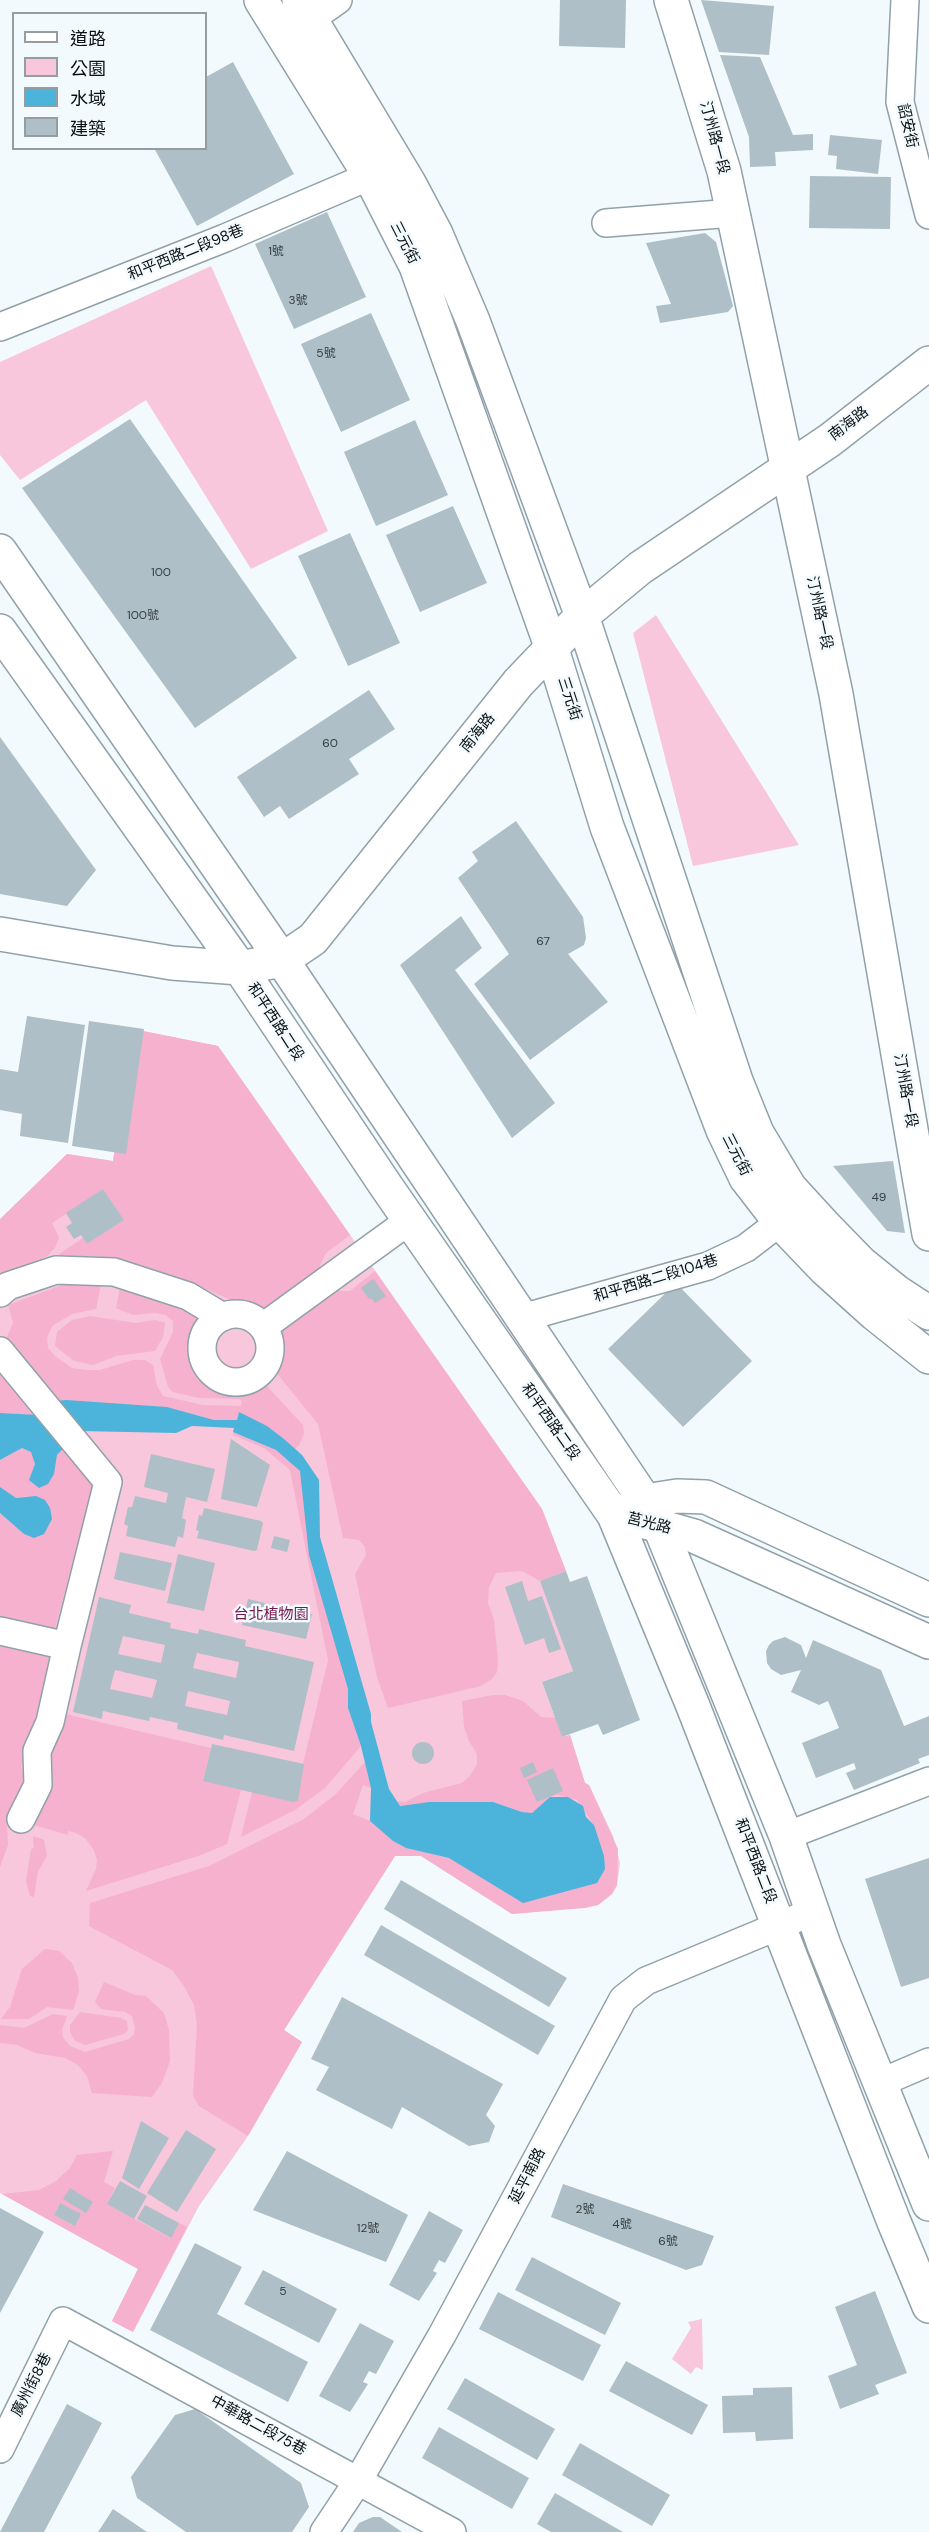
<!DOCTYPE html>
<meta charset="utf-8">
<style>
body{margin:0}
#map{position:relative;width:929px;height:2532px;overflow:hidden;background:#f2fafd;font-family:"DM Sans","Noto Sans TC",sans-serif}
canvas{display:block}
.legend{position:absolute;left:12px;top:12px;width:195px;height:138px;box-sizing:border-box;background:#f2fafd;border:2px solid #969d9f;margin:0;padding:8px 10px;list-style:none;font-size:18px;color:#0b1113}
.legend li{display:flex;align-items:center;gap:12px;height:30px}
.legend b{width:30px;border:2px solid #969d9f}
</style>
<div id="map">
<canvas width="929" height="2532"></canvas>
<ul class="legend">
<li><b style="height:8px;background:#fff"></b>道路</li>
<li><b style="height:16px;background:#f8c7db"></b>公園</li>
<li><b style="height:16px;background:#4cb3db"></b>水域</li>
<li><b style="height:16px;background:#aebfc7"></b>建築</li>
</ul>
</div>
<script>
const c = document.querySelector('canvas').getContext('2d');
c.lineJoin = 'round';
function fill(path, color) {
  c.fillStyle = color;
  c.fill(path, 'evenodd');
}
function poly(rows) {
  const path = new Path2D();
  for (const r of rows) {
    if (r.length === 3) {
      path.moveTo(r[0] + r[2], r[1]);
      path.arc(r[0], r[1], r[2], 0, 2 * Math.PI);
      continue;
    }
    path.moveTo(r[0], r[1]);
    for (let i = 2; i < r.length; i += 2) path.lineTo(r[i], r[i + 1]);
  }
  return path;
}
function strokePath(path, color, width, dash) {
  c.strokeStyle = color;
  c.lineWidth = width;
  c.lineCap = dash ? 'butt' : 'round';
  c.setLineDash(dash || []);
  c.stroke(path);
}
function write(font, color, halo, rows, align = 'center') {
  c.font = font + ' "DM Sans","Noto Sans TC",sans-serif';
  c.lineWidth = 5;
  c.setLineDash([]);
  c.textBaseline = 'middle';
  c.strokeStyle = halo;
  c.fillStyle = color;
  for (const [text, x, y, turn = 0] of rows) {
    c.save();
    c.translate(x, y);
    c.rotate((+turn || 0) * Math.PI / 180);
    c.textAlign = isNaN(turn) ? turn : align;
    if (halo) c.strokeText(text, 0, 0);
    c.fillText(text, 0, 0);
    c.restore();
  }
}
const green = poly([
 [211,266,328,531,251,569,146,400,20,480,0,455,0,362],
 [656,615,799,845,693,866,633,633],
 [133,1029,218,1046,542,1509,566,1571,541,1581,573,1671,542,1682,562,1737,570,1735,585,1783,589,1785,613,1836,620,1863,617,1885,612,1894,598,1905,512,1914,421,1856,395,1856,284,2030,302,2042,246,2139,199,2206,133,2332,112,2321,138,2269,0,2193,0,1220,67,1154,113,1161],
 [702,2319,703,2370,696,2367,691,2374,672,2359,691,2328,688,2322]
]);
const forest = poly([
 [133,1029,218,1046,350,1235,326,1253,320,1265,321,1270,264,1311,253,1305,236,1302,178,1277,130,1262,98,1256,61,1256,59,1254,83,1238,87,1244,124,1220,103,1189,52,1223,59,1237,55,1248,47,1256,0,1278,0,1219,67,1154,113,1161],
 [375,1271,542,1509,566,1571,540,1581,522,1571,496,1573,489,1587,488,1603,494,1620,498,1661,497,1672,492,1679,481,1686,388,1708,377,1677,355,1574,366,1555,365,1547,359,1540,343,1538,318,1424,275,1371,282,1354,279,1330,333,1288,340,1291,350,1291],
 [70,1282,101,1284,96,1309,72,1314,52,1326,47,1338,48,1348,55,1356,72,1368,87,1370,100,1370,133,1360,145,1360,153,1365,157,1386,163,1396,203,1405,241,1406,242,1400,238,1399,199,1398,173,1392,168,1387,160,1359,173,1332,173,1321,166,1315,155,1313,133,1315,116,1308,120,1288,172,1305,202,1318,191,1342,191,1354,200,1375,209,1384,231,1393,254,1390,265,1384,303,1425,304,1434,299,1445,295,1449,284,1439,239,1412,237,1420,214,1420,167,1407,56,1401,5,1341,13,1323,8,1305],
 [90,1316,136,1323,155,1320,165,1323,163,1337,155,1351,116,1356,93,1365,74,1361,55,1346,57,1332,72,1320],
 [0,1369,39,1415,0,1413],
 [233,1432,276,1450,300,1471,348,1689,348,1708,361,1746,325,1788,295,1810,241,1837,252,1792,298,1800,303,1764,328,1660,290,1470,264,1448,233,1435],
 [22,1448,31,1452,35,1464,54,1474,57,1455,62,1448,94,1480,55,1629,0,1617,0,1513,24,1534,27,1496,16,1498,0,1487,0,1460],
 [0,1644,50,1655,47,1672,53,1674,21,1766,26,1776,25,1786,15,1803,7,1826,8,1845,0,1867],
 [493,1695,505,1695,523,1701,541,1717,556,1718,562,1737,570,1735,585,1783,589,1785,618,1849,617,1885,612,1894,598,1905,585,1908,512,1914,421,1856,395,1856,284,2030,302,2042,248,2136,199,2106,193,2096,197,2025,194,2005,184,1986,172,1970,89,1926,90,1903,209,1866,304,1819,336,1794,365,1762,371,1788,363,1785,353,1814,370,1821,393,1841,406,1848,449,1858,466,1867,594,1825,577,1800,557,1795,550,1797,532,1813,522,1812,493,1802,429,1802,400,1806,397,1801,405,1802,423,1793,462,1783,470,1776,477,1764,477,1754,469,1741,464,1727,462,1701],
 [61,1713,211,1748,203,1780,241,1790,227,1844,201,1855,86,1891,96,1869,97,1860,94,1850,85,1838,76,1833,68,1831,68,1835,34,1825],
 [33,1836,44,1840,47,1856,38,1871,34,1897,30,1896,26,1881,31,1849,34,1848],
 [45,1949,59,1951,72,1963,78,1978,79,1991,73,2010,47,2007,29,2019,1,2019,10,2007,22,1969],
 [104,1982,135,1995,146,1996,164,2013,169,2030,170,2061,162,2083,152,2097,92,2093,87,2076,78,2065,65,2058,35,2053,17,2045,0,2043,0,2025,24,2028,53,2014,67,2016,62,2030,63,2037,70,2046,85,2052,129,2039,134,2034,135,2027,132,2016,125,2012,101,2009,95,2002],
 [80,2012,121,2018,127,2021,128,2030,124,2034,85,2045,75,2041,70,2032,70,2025],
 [113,2151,104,2182,115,2188,107,2204,170,2238,179,2223,187,2227,133,2332,112,2321,138,2269,2,2194,39,2190,56,2181,70,2168,77,2155],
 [59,2204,81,2214,75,2226,54,2215]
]);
const water = poly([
 [66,1400,167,1407,214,1420,237,1420,239,1412,267,1426,284,1439,302,1455,319,1480,320,1537,371,1714,371,1722,389,1789,400,1806,429,1802,493,1802,522,1812,532,1813,550,1797,568,1797,583,1806,586,1817,594,1825,604,1856,605,1869,597,1883,523,1903,449,1858,406,1848,393,1841,370,1821,371,1788,361,1746,348,1708,348,1689,309,1555,300,1471,276,1450,233,1432,234,1428,192,1426,176,1433,79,1431,57,1455,54,1474,48,1484,39,1488,29,1480,35,1464,31,1452,22,1448,0,1460,0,1413,39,1415,56,1401],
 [0,1487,16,1498,36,1496,45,1500,50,1508,52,1519,44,1534,34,1538,24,1534,0,1513]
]);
const building = poly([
 [560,0,626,0,625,48,559,46],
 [701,0,774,6,769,55,719,52],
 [720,55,760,57,793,135,813,134,813,150,775,152,776,166,750,167,749,137],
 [233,62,294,174,197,226,154,148,206,148,206,77],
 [830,135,882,140,878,174,836,169,837,156,828,155],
 [810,176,891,177,890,229,809,228],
 [327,212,366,297,294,329,255,244],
 [705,233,716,242,733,306,728,312,660,323,656,306,671,304,646,243],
 [371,313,410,400,341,432,301,344],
 [130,419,297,658,195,728,22,488],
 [415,420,448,495,376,526,344,452],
 [453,506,487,583,420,612,386,535],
 [350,533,400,643,348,666,298,556],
 [369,690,395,729,349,759,359,774,289,819,280,806,264,817,237,777],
 [0,737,96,870,67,906,0,894],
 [516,821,583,917,586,938,584,945,568,954,608,1002,530,1060,474,984,509,954,458,878,478,861,472,852],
 [461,916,482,948,455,970,555,1103,512,1138,400,965],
 [27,1016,85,1025,68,1143,20,1136,22,1114,0,1110,0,1069,18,1072],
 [89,1021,144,1029,126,1154,72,1146],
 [893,1161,905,1233,887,1231,833,1166],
 [103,1189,124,1220,87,1244,81,1235,74,1239,66,1227,72,1223,66,1213],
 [373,1279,386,1296,375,1303,371,1298,369,1299,361,1288],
 [676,1283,752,1361,683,1427,608,1349],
 [231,1439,270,1465,257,1507,221,1499],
 [151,1454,215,1469,207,1502,186,1497,182,1518,186,1520,183,1538,178,1536,175,1547,126,1536,128,1526,124,1524,128,1507,132,1507,135,1496,166,1503,168,1493,144,1487],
 [204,1508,261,1521,263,1523,257,1550,254,1551,197,1538,199,1531,196,1530,199,1515,202,1516],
 [274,1536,290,1540,287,1552,271,1548],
 [120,1552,172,1563,165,1591,114,1579],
 [178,1554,215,1563,204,1611,167,1603],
 [566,1571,570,1582,587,1576,640,1720,603,1735,598,1724,562,1737,542,1682,573,1671,540,1581],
 [522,1581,528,1601,542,1596,561,1649,549,1653,544,1638,525,1645,505,1587],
 [99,1597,131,1605,129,1613,171,1623,170,1628,198,1634,199,1629,246,1640,245,1646,314,1662,294,1751,224,1735,223,1740,177,1729,178,1723,150,1717,149,1721,103,1711,102,1719,73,1712],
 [123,1636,165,1645,161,1663,118,1654],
 [197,1653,239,1662,236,1678,193,1668],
 [115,1670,157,1680,152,1698,110,1689],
 [188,1691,230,1701,227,1715,185,1706],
 [248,1599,312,1614,306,1639,242,1625],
 [785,1637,801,1645,806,1658,813,1640,881,1670,904,1726,929,1716,929,1755,918,1759,920,1763,854,1790,846,1773,856,1769,854,1763,816,1778,802,1743,839,1728,828,1701,819,1705,791,1692,801,1670,781,1675,771,1669,767,1663,766,1651,769,1645,773,1641],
 [423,1753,11],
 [212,1744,304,1764,298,1801,293,1802,203,1781],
 [533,1762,537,1772,524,1778,520,1768],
 [553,1768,563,1791,537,1802,527,1780],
 [929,1858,929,1978,901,1987,865,1879],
 [401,1880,567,1978,549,2007,384,1909],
 [381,1925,555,2026,538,2055,364,1955],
 [342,1997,503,2084,486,2115,495,2126,489,2142,469,2146,402,2107,392,2129,316,2090,329,2067,311,2059],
 [141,2121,169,2138,139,2189,122,2178],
 [186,2130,216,2149,177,2212,147,2193],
 [287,2151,408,2215,386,2262,253,2210],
 [120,2181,147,2196,134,2219,107,2204],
 [563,2184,714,2236,702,2265,686,2270,551,2217],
 [70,2188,93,2202,86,2213,63,2199],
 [60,2203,81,2214,75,2226,54,2215],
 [145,2205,179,2223,171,2238,137,2219],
 [0,2208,44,2232,0,2313],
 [429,2211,463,2230,445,2263,439,2260,433,2271,437,2273,419,2301,389,2285],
 [195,2243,242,2267,217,2314,308,2362,288,2402,150,2330],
 [532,2257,621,2303,605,2335,515,2290],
 [263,2270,337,2309,319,2343,244,2304],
 [875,2291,907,2373,875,2385,879,2394,840,2409,828,2376,857,2365,835,2307],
 [498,2292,601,2345,583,2381,479,2329],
 [360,2323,394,2341,376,2374,369,2371,363,2382,368,2384,350,2412,319,2396],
 [626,2361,708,2405,692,2435,609,2391],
 [465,2378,555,2429,537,2460,447,2409],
 [792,2387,793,2439,756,2441,755,2432,723,2433,722,2396,753,2395,753,2388],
 [67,2404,102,2423,44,2532,0,2532],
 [195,2409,301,2483,309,2507,292,2532,186,2532,137,2498,131,2477,175,2415],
 [439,2427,529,2478,512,2509,422,2458],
 [580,2443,670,2495,652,2526,562,2475],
 [555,2493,623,2532,551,2532,537,2524],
 [113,2509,147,2532,98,2532],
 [373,2517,380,2517,402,2532,353,2532,359,2523]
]);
const street = poly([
 [905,0,900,102,929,215],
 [311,19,338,0],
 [606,223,733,213],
 [0,327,225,238,370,176],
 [0,1293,8,1286,56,1270,114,1272,188,1296,223,1317],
 [236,1348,34],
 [522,1318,708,1266,746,1248,780,1222],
 [263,1327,410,1220],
 [0,1351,108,1482,67,1646],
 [0,1631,67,1646,50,1722,37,1751,38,1785,21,1819],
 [786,1836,929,1781],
 [880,2083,929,2062],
 [0,2449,63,2321,452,2532],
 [324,2532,358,2481,442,2335,623,1999,646,1981,812,1912]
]);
const secondary = poly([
 [261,0,370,176,416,266,551,646,607,827,723,1130,746,1178,780,1222,825,1269,875,1314,929,1357],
 [299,0,409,183,436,234,473,321,582,616,736,1081,757,1133,790,1188,823,1224,861,1263,897,1292,929,1313],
 [671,0,724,171,836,694,929,1234],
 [0,551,282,960,645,1501,659,1525,786,1836,824,1945,929,2204],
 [0,631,240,968,386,1186,614,1515,693,1706,894,2222,929,2306],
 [0,934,172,963,240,968,282,960,313,939,518,683,582,616,640,568,830,440,929,363],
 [627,1510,645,1501,677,1496,706,1497,929,1600],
 [645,1522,694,1536,929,1642]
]);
const numberNames = [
 ["1號",276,252],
 ["3號",298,301],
 ["5號",326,354],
 ["100",161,573],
 ["100號",143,616],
 ["60",330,744],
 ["67",543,942],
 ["49",879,1198],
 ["2號",585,2210],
 ["4號",622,2225],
 ["12號",368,2229],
 ["6號",668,2242],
 ["5",283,2292]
];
const streetNames = [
 ["詔安街",907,126,77],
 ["汀州路一段",714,138,75],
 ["三元街",404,243,63],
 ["和平西路二段98巷",186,253,-22],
 ["南海路",849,424,-37],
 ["汀州路一段",819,613,78],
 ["三元街",569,699,72],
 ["南海路",478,733,-51],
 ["和平西路二段",275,1022,57],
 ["汀州路一段",905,1091,80],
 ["三元街",736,1155,63],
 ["和平西路二段104巷",656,1279,-17],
 ["和平西路二段",550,1422,55],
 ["莒光路",649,1524,14],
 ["和平西路二段",755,1861,69],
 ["延平南路",528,2176,-63],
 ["廣州街8巷",32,2385,-63],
 ["中華路二段75巷",258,2426,29]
];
const parkNames = [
 ["台北植物園",271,1615]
];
fill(green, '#f8c7db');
fill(forest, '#f5b1ce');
fill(water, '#4cb3db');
fill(building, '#aebfc7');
strokePath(street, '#91a1a9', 30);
strokePath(secondary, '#91a1a9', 36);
strokePath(street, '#fff', 27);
strokePath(secondary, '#fff', 33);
write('12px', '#343c40', null, numberNames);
write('15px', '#0b1113', '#f2fafd', streetNames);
write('15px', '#77164d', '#f2fafd', parkNames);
</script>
